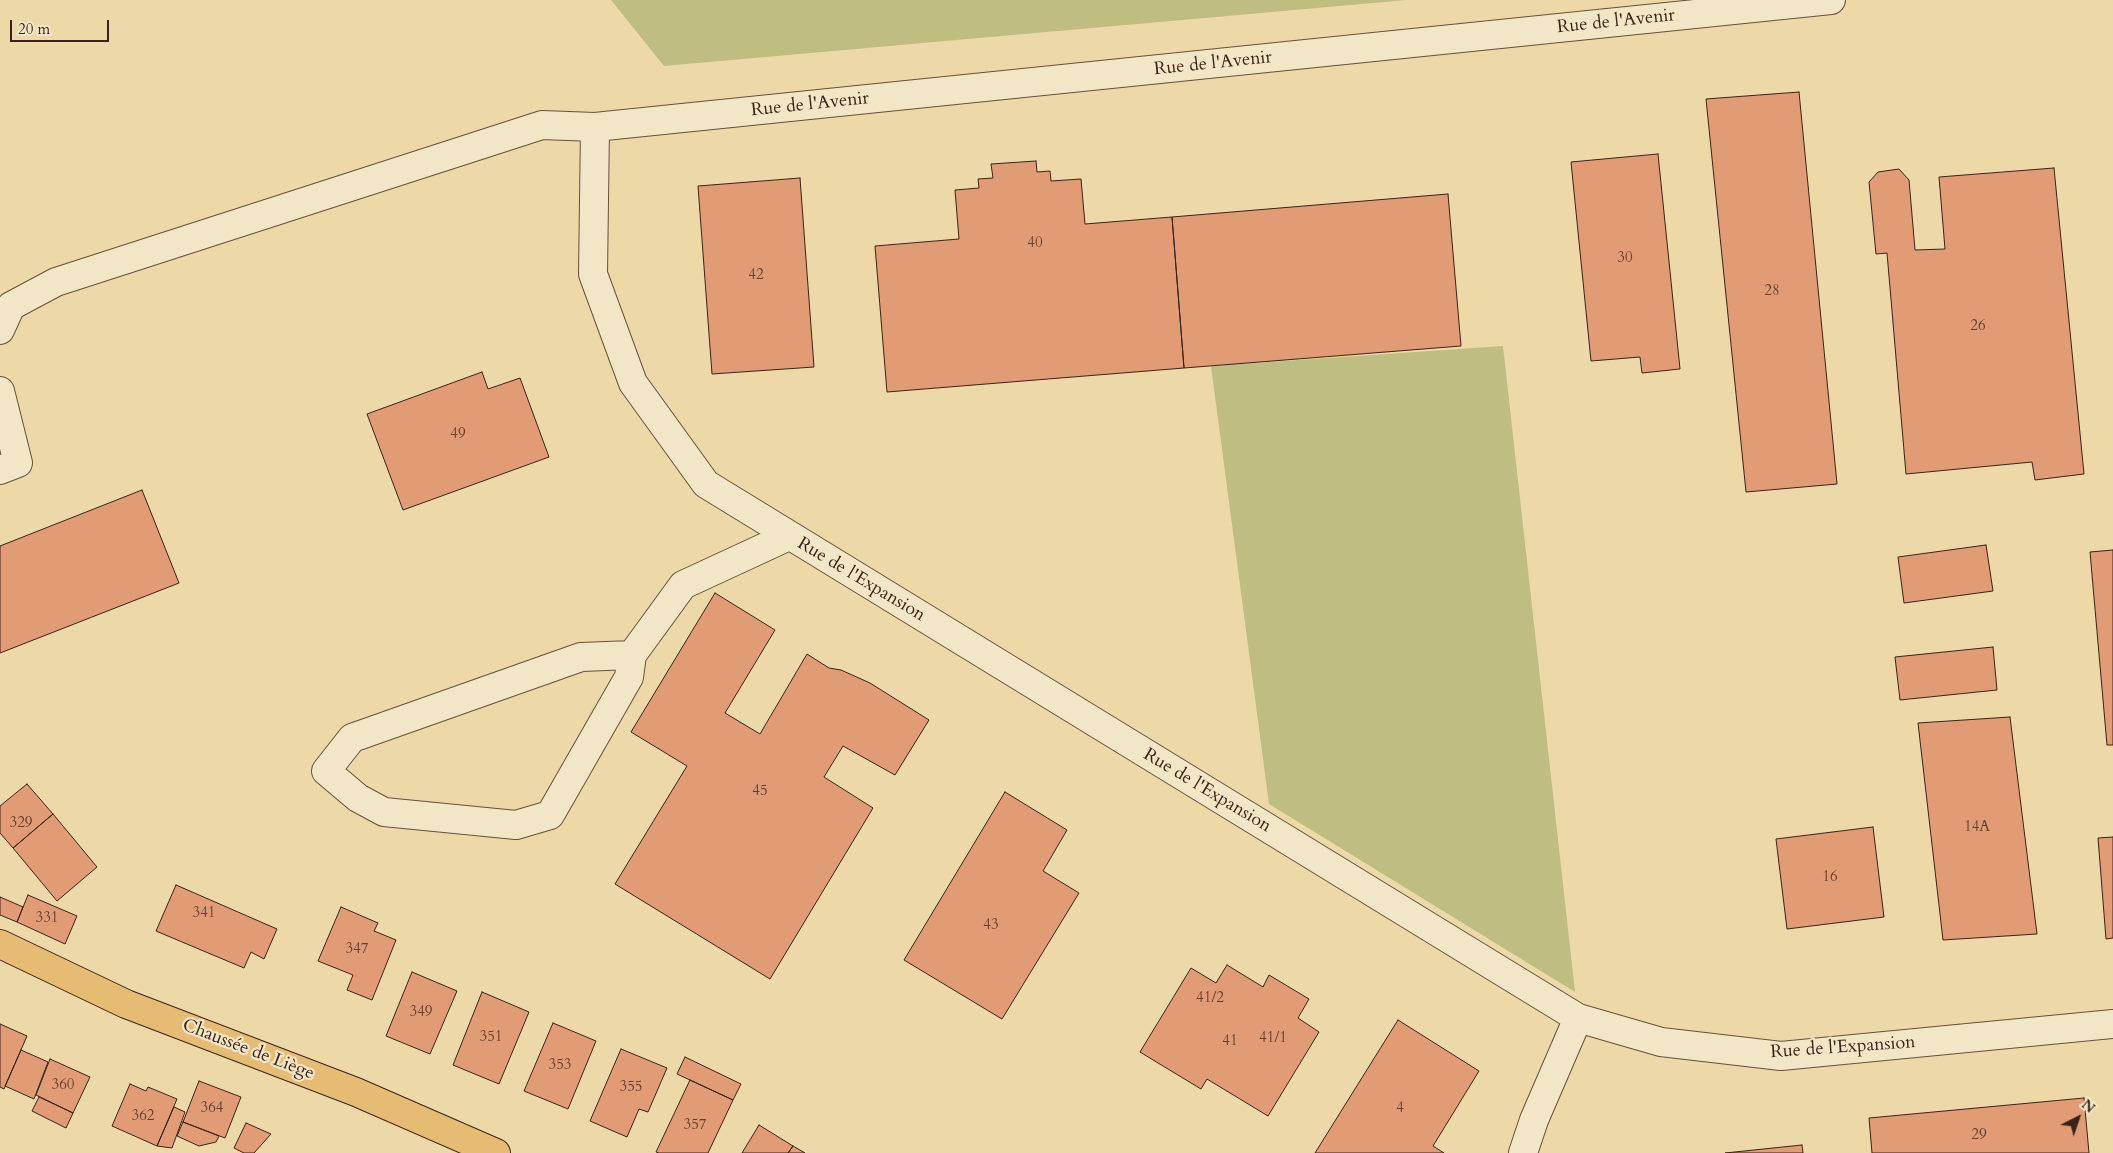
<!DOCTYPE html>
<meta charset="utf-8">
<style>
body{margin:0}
#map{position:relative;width:2113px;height:1153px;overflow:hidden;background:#ecd9a7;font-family:Cardo,serif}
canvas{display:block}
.north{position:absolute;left:2053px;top:1093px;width:50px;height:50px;-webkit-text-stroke:4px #f3e6c6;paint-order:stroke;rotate:41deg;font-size:14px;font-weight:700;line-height:20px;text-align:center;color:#3b2218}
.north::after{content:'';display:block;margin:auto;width:18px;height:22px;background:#3b2218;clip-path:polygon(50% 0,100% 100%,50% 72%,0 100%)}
.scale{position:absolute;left:10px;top:20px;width:99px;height:22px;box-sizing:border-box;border:2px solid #3b2218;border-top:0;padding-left:6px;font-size:15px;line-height:18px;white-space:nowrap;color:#3b2218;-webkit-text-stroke:4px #f3e6c6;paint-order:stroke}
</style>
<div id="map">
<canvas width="2113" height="1153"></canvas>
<div class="north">N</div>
<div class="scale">20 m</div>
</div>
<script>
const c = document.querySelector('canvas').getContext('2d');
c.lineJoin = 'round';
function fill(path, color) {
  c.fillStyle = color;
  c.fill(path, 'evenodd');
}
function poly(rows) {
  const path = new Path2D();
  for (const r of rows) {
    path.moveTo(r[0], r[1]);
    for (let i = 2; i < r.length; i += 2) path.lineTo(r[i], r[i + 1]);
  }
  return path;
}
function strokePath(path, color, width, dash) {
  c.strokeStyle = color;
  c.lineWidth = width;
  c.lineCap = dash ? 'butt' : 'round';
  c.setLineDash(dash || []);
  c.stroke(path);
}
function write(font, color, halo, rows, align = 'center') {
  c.font = font + ' Cardo,serif';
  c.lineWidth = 4.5;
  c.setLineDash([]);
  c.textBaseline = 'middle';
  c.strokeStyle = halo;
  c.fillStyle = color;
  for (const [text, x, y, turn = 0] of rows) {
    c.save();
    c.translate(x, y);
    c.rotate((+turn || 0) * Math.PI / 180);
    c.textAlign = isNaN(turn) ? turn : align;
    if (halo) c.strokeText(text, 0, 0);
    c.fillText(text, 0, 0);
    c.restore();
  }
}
const green = poly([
 [611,0,1407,0,664,66],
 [1503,346,1575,992,1269,804,1211,366]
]);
const building = poly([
 [1799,92,1837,484,1746,492,1706,99,1799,92],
 [1658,154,1680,369,1642,373,1640,357,1591,361,1571,162,1658,154],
 [1036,161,1037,172,1050,171,1051,181,1081,179,1085,224,1172,217,1184,368,887,392,875,246,959,239,955,190,979,188,978,179,993,178,991,164,1036,161],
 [2054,168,2084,474,2035,480,2032,462,1906,474,1887,253,1876,254,1869,182,1878,172,1899,169,1909,180,1915,250,1945,249,1939,177,2054,168],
 [800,178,814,367,712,374,698,186,800,178],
 [1448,194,1461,346,1184,368,1172,217,1448,194],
 [482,372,488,389,520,378,549,457,403,510,367,414,482,372],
 [142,490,179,583,0,653,0,546,142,490],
 [1986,545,1993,591,1904,603,1898,557,1986,545],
 [2113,550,2113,745,2107,745,2090,552,2113,550],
 [715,593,775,630,725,713,760,734,807,654,829,668,841,670,870,683,929,720,895,775,843,746,824,777,873,808,770,979,615,884,687,766,631,732,715,593],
 [1993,647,1997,690,1900,700,1895,657,1993,647],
 [2010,717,2037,934,1943,940,1918,723,2010,717],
 [27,784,53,814,13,848,0,833,0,806,27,784],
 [1005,792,1067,830,1043,871,1079,893,1002,1019,904,960,1005,792],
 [53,814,97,867,57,901,13,848,53,814],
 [1873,827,1884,917,1787,929,1776,839,1873,827],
 [2113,837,2113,938,2106,939,2098,838,2113,837],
 [176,885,277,929,264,959,251,952,244,968,156,931,176,885],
 [28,895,77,916,65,944,17,922,28,895],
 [0,897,23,907,17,922,0,915,0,897],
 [341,907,378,923,374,931,396,940,372,1000,347,990,353,975,318,961,341,907],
 [1227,965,1263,987,1269,975,1309,999,1298,1018,1319,1032,1268,1116,1207,1079,1201,1089,1140,1052,1191,968,1216,983,1227,965],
 [412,972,457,991,430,1054,386,1036,412,972],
 [482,992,529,1012,499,1084,453,1065,482,992],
 [1398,1020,1479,1071,1433,1146,1444,1153,1315,1153,1398,1020],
 [553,1023,596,1041,568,1109,524,1091,553,1023],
 [0,1024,27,1036,4,1089,0,1087,0,1024],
 [621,1049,667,1068,648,1112,639,1109,627,1137,590,1121,621,1049],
 [21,1050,48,1062,34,1099,5,1086,21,1050],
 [685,1057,741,1084,733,1100,677,1074,685,1057],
 [50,1059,90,1077,73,1113,36,1095,50,1059],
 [690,1080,733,1100,708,1153,659,1153,656,1152,690,1080],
 [199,1081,241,1097,225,1138,183,1122,199,1081],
 [130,1084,146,1091,148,1087,177,1099,157,1146,112,1126,130,1084],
 [39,1097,73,1113,66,1128,32,1111,39,1097],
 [2084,1098,2089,1153,1872,1153,1869,1118,2084,1098],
 [174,1107,185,1112,172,1148,157,1146,174,1107],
 [183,1122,219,1136,216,1142,199,1146,177,1136,183,1122],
 [246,1123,271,1134,254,1153,244,1153,234,1148,246,1123],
 [759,1125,793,1146,788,1153,742,1153,759,1125],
 [1802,1145,1803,1153,1725,1153,1802,1145],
 [793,1146,805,1153,788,1153,793,1146]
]);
const minor = poly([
 [595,127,593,274,633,383,706,484,1578,1018,1661,1042,1781,1056,2113,1024],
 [0,330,11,306,56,282,542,125,595,127,1831,0],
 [0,391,18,463,0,470],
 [632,655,629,677,550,815,516,825,384,812,358,798,326,771,352,738,581,657,632,655,683,585,789,536],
 [1523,1153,1534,1120,1578,1018]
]);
const major = poly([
 [0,944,126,1004,356,1092,496,1153]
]);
const numberNames = [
 ["40",1035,244],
 ["30",1625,259],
 ["42",756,276],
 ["28",1772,292],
 ["26",1978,327],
 ["49",458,435],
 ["45",760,792],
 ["329",21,824],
 ["14A",1977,828],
 ["16",1830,878],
 ["341",204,914],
 ["331",47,919],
 ["43",991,926],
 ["347",357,950],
 ["41/2",1210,999],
 ["349",421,1013],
 ["351",491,1038],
 ["41/1",1273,1039],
 ["41",1230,1042],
 ["353",560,1066],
 ["360",63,1086],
 ["355",631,1088],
 ["364",212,1109],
 ["4",1400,1109],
 ["362",143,1117],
 ["357",695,1126],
 ["29",1979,1136]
];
const streetNames = [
 ["Rue de l'Avenir",1616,22,-6],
 ["Rue de l'Avenir",1213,64,-6],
 ["Rue de l'Avenir",810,105,-6],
 ["Rue de l'Expansion",861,580,31],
 ["Rue de l'Expansion",1207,791,31],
 ["Rue de l'Expansion",1843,1048,-4],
 ["Chaussée de Liège",248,1050,21]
];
fill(green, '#bebd82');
fill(building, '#e19c76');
strokePath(building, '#3b2218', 1);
strokePath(minor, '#67503c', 30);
strokePath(major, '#3b2218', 30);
strokePath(minor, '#f3e6c6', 28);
strokePath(major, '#e6bc74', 28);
write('15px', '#644030', null, numberNames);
write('18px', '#3b2218', '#f3e6c6', streetNames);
</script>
